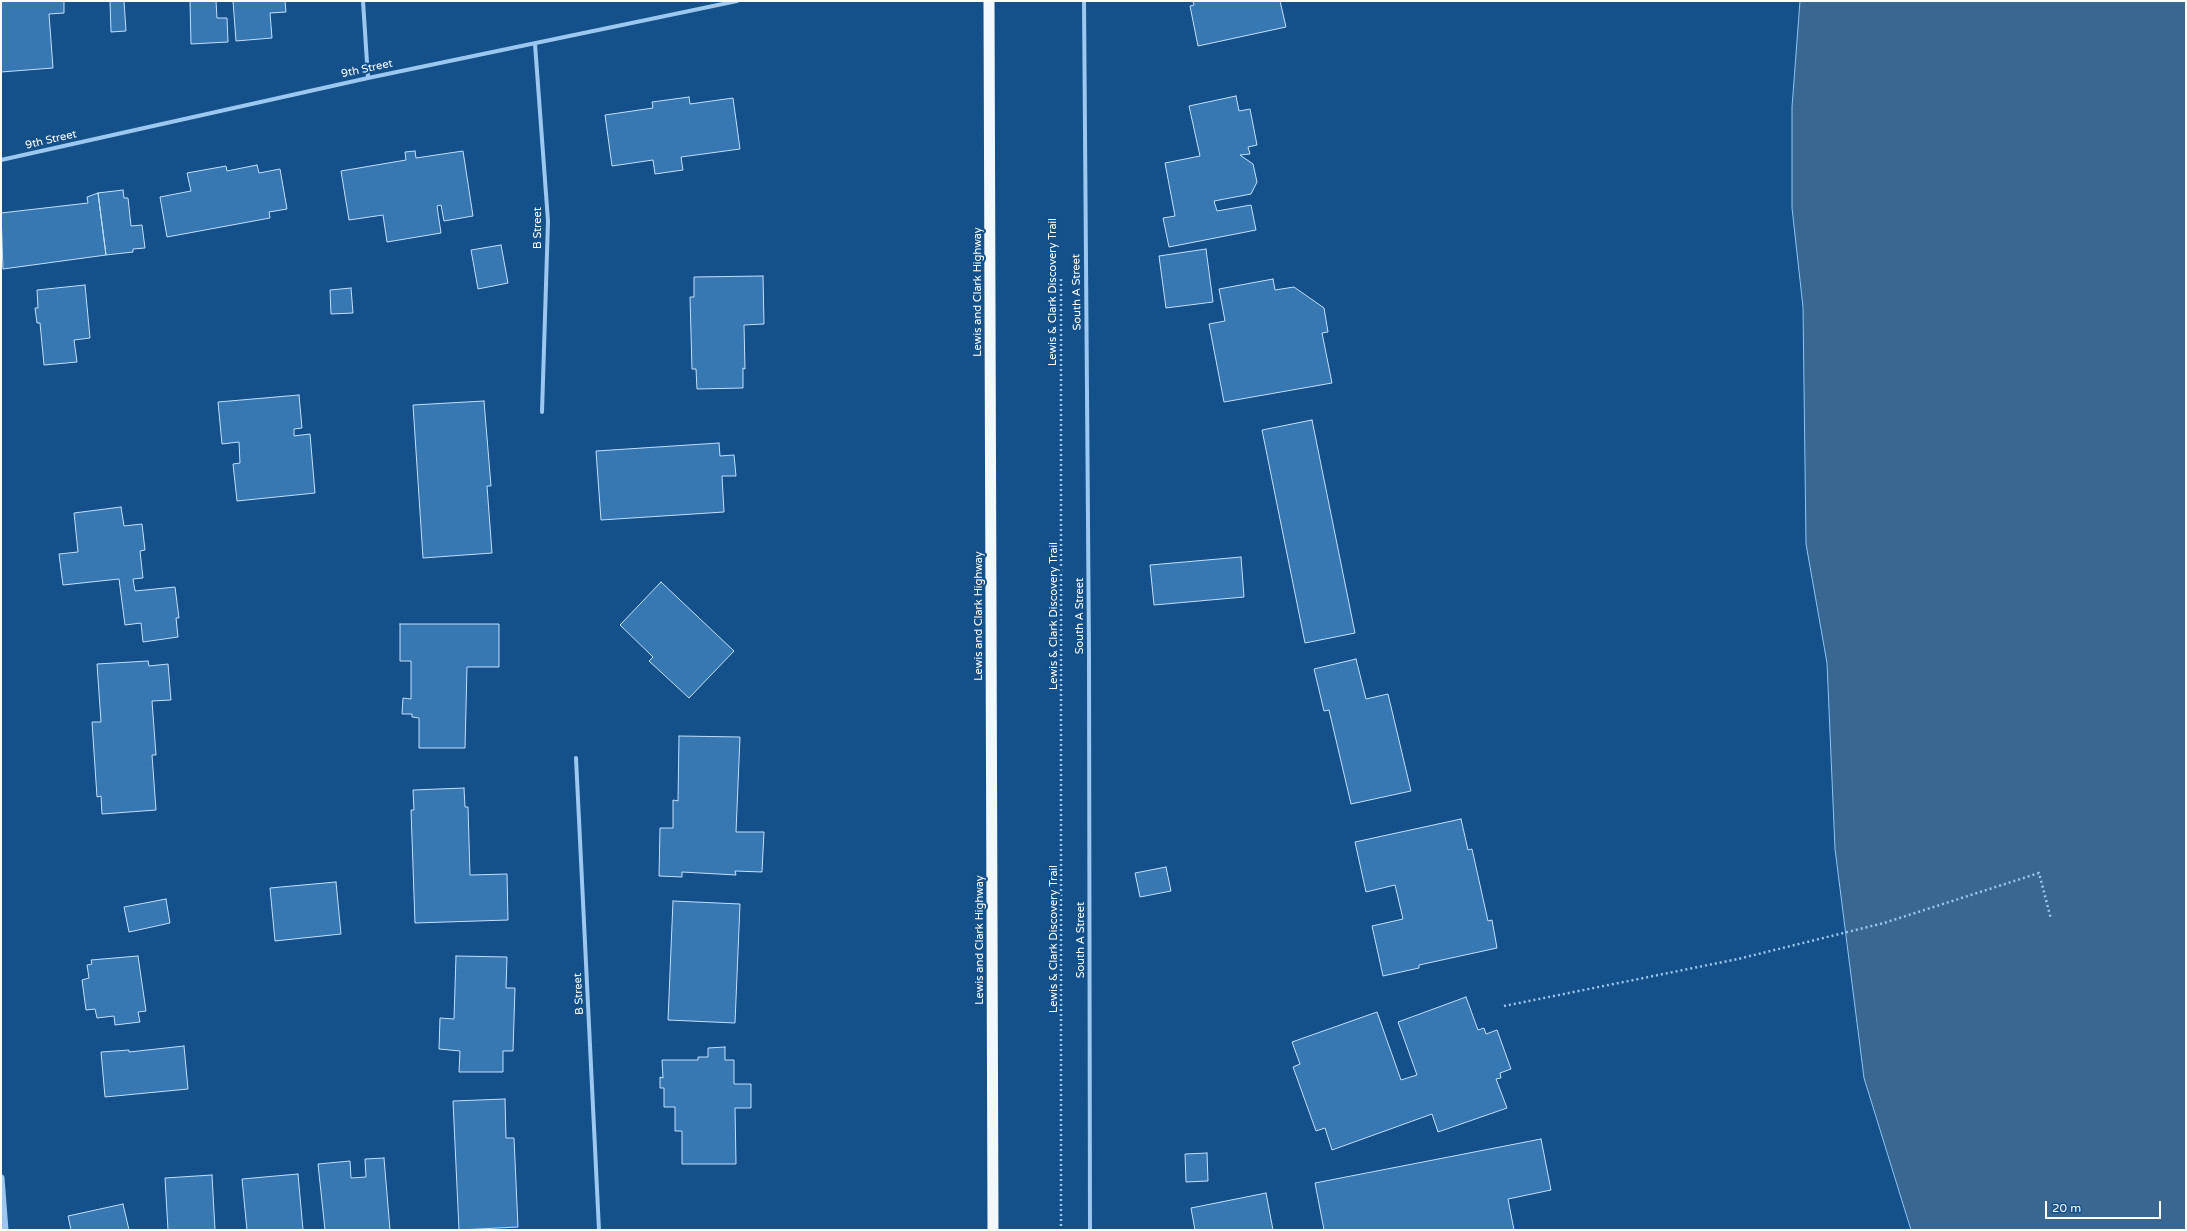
<!DOCTYPE html>
<style>
body{margin:0}
#map{position:relative;width:2187px;height:1231px;overflow:hidden;background:#14508a;font-family:"Varela Round",sans-serif}
canvas{display:block}
.frame{position:absolute;inset:0;border:2px solid #fff;pointer-events:none}
.scale{position:absolute;left:2045px;top:1201px;width:116px;height:18px;box-sizing:border-box;border:2px solid #fff;border-top:0;padding-left:5px;font-size:12px;line-height:14px;white-space:nowrap;color:#fff;-webkit-text-stroke:3px #14508a;paint-order:stroke}
</style>
<div id="map">
<canvas width="2187" height="1231"></canvas>
<div class="frame"></div>
<div class="scale">20 m</div>
</div>
<script>
const c = document.querySelector('canvas').getContext('2d');
c.lineJoin = 'round';
function fill(path, color) {
  c.fillStyle = color;
  c.fill(path, 'evenodd');
}
function poly(rows) {
  const path = new Path2D();
  for (const r of rows) {
    path.moveTo(r[0], r[1]);
    for (let i = 2; i < r.length; i += 2) path.lineTo(r[i], r[i + 1]);
  }
  return path;
}
function strokePath(path, color, width, dash) {
  c.strokeStyle = color;
  c.lineWidth = width;
  c.lineCap = dash ? 'butt' : 'round';
  c.setLineDash(dash || []);
  c.stroke(path);
}
function write(font, color, halo, rows, align = 'center') {
  c.font = font + ' "Varela Round",sans-serif';
  c.lineWidth = 4;
  c.setLineDash([]);
  c.textBaseline = 'middle';
  c.strokeStyle = halo;
  c.fillStyle = color;
  for (const [text, x, y, turn = 0] of rows) {
    c.save();
    c.translate(x, y);
    c.rotate((+turn || 0) * Math.PI / 180);
    c.textAlign = isNaN(turn) ? turn : align;
    if (halo) c.strokeText(text, 0, 0);
    c.fillText(text, 0, 0);
    c.restore();
  }
}
const water = poly([
 [1800,1,2186,1,2186,1230,1911,1230,1864,1078,1835,849,1827,663,1806,544,1803,307,1792,208,1792,107,1800,1]
]);
const building = poly([
 [1,1,64,1,64,13,49,14,53,68,1,72,1,1],
 [110,1,124,1,126,31,111,32,110,1],
 [190,1,216,1,217,18,227,18,228,42,191,44,190,1],
 [233,1,285,1,286,12,270,13,272,38,236,41,233,1],
 [1193,1,1280,1,1286,27,1198,46,1190,6,1194,5,1193,1],
 [1236,96,1239,111,1250,109,1257,145,1248,147,1250,154,1240,155,1253,164,1257,182,1251,194,1214,201,1217,211,1251,205,1256,230,1169,247,1163,218,1175,216,1165,163,1200,156,1189,106,1236,96],
 [689,97,690,104,733,98,740,149,681,157,683,170,655,174,653,160,612,166,605,115,653,108,652,102,689,97],
 [415,151,416,158,463,151,473,216,444,221,441,205,437,206,441,233,387,242,383,215,349,220,341,171,406,160,405,152,415,151],
 [257,165,259,173,280,169,287,209,269,212,270,218,167,237,160,197,191,191,187,173,226,166,227,171,257,165],
 [123,190,124,198,128,198,131,226,142,225,145,248,133,249,133,252,106,255,98,193,123,190],
 [98,193,106,255,3,269,1,213,88,203,87,197,98,193],
 [501,245,508,283,478,289,471,250,501,245],
 [1206,249,1213,302,1166,308,1159,256,1206,249],
 [763,276,764,324,744,325,745,369,743,368,743,388,697,389,696,369,692,369,690,297,694,297,694,277,763,276],
 [1273,279,1275,290,1294,287,1324,308,1328,332,1322,333,1332,383,1224,402,1209,324,1225,321,1219,289,1273,279],
 [85,285,90,338,74,340,77,362,44,365,40,323,37,323,35,308,38,308,37,290,85,285],
 [351,288,353,313,331,314,330,290,351,288],
 [299,395,302,428,294,429,294,436,310,434,315,493,237,501,233,464,240,463,239,442,222,444,218,402,299,395],
 [484,401,491,486,487,486,492,553,423,558,413,405,484,401],
 [1312,420,1355,633,1305,643,1262,430,1312,420],
 [719,443,720,456,734,455,736,476,722,476,724,512,601,520,596,451,719,443],
 [121,507,124,526,142,524,145,550,140,551,143,578,133,579,135,591,175,587,179,618,176,618,178,637,143,642,141,623,125,625,119,579,63,585,59,554,78,552,74,513,121,507],
 [1241,557,1244,597,1154,605,1150,565,1241,557],
 [661,582,734,651,689,698,649,661,653,657,620,625,661,582],
 [400,624,499,624,499,667,467,667,465,748,419,748,419,718,412,717,412,714,402,714,403,698,411,699,411,661,400,661,400,624],
 [1356,659,1366,699,1388,694,1411,791,1351,804,1329,710,1324,711,1314,669,1356,659],
 [148,661,149,666,168,664,171,700,152,701,156,755,152,755,156,810,102,814,101,796,97,797,92,722,101,722,97,664,148,661],
 [679,736,740,737,736,832,764,832,762,872,735,871,736,875,682,872,682,877,659,876,660,828,673,828,673,800,678,801,679,736],
 [464,788,465,807,468,807,470,875,507,874,508,920,415,923,411,810,414,810,413,790,464,788],
 [1461,819,1468,850,1472,849,1488,921,1492,920,1497,948,1419,965,1419,968,1383,976,1372,926,1403,919,1395,885,1366,892,1355,842,1461,819],
 [1166,867,1171,891,1140,897,1135,873,1166,867],
 [336,882,341,934,275,941,270,888,336,882],
 [166,899,170,923,129,932,124,907,166,899],
 [673,901,740,904,735,1023,668,1020,673,901],
 [138,956,146,1011,138,1012,140,1022,115,1025,114,1016,97,1018,95,1009,86,1010,82,980,89,978,87,965,92,964,91,960,138,956],
 [456,956,507,957,506,988,515,988,513,1051,503,1051,503,1072,459,1072,460,1051,439,1049,440,1018,454,1019,456,956],
 [1466,997,1478,1030,1484,1028,1486,1034,1497,1030,1511,1069,1500,1073,1501,1078,1496,1079,1507,1108,1438,1132,1432,1114,1332,1150,1325,1128,1316,1131,1293,1067,1300,1064,1292,1042,1377,1012,1401,1080,1417,1075,1398,1022,1466,997],
 [184,1046,188,1089,105,1097,101,1052,129,1050,129,1052,184,1046],
 [725,1047,725,1060,734,1060,734,1084,751,1084,751,1108,735,1108,736,1164,682,1164,682,1131,675,1131,675,1107,664,1107,664,1088,660,1088,660,1077,663,1078,662,1060,698,1060,698,1057,708,1057,708,1048,725,1047],
 [505,1099,506,1138,514,1138,518,1227,459,1230,453,1101,505,1099],
 [1541,1139,1551,1190,1508,1199,1514,1230,1324,1230,1315,1183,1541,1139],
 [1207,1153,1208,1181,1186,1182,1185,1154,1207,1153],
 [384,1158,390,1230,325,1230,318,1164,350,1161,351,1178,366,1177,365,1159,384,1158],
 [298,1174,303,1230,247,1230,242,1179,298,1174],
 [212,1175,215,1230,168,1230,165,1178,212,1175],
 [1266,1193,1273,1230,1195,1230,1191,1208,1266,1193],
 [123,1204,129,1230,71,1230,68,1216,123,1204]
]);
const path = poly([
 [1061,279,1061,1230],
 [1504,1006,1738,959,1884,923,2039,873,2051,919]
]);
const minor = poly([
 [363,1,368,78],
 [1084,1,1089,653,1090,1230],
 [535,44,548,221,542,412],
 [1,160,368,78,737,1],
 [576,758,599,1230]
]);
const tertiary = poly([
 [1,1178,5,1230]
]);
const trunk = poly([
 [989,1,993,1230]
]);
const streetNames = [
 ["9th Street",367,69,-12],
 ["9th Street",51,140,-13],
 ["B Street",538,228,-90],
 ["Lewis and Clark Highway",978,292,-90],
 ["Lewis & Clark Discovery Trail",1053,292,-90],
 ["South A Street",1077,292,-91],
 ["Lewis and Clark Highway",979,616,-90],
 ["Lewis & Clark Discovery Trail",1054,616,-90],
 ["South A Street",1080,616,-90],
 ["Lewis & Clark Discovery Trail",1054,939,-90],
 ["Lewis and Clark Highway",980,940,-90],
 ["South A Street",1081,940,-90],
 ["B Street",579,994,-93]
];
fill(water, '#3a6792');
strokePath(water, '#8dc4f3', 1);
fill(building, '#3777b2');
strokePath(building, '#c1e0fc', 1);
strokePath(path, '#9bc7f0', 2.5, [2, 3]);
strokePath(minor, '#9bc7f0', 4);
strokePath(tertiary, '#9bc7f0', 7);
strokePath(trunk, '#f2f8ff', 11);
write('11px', '#fff', '#14508a', streetNames);
</script>
